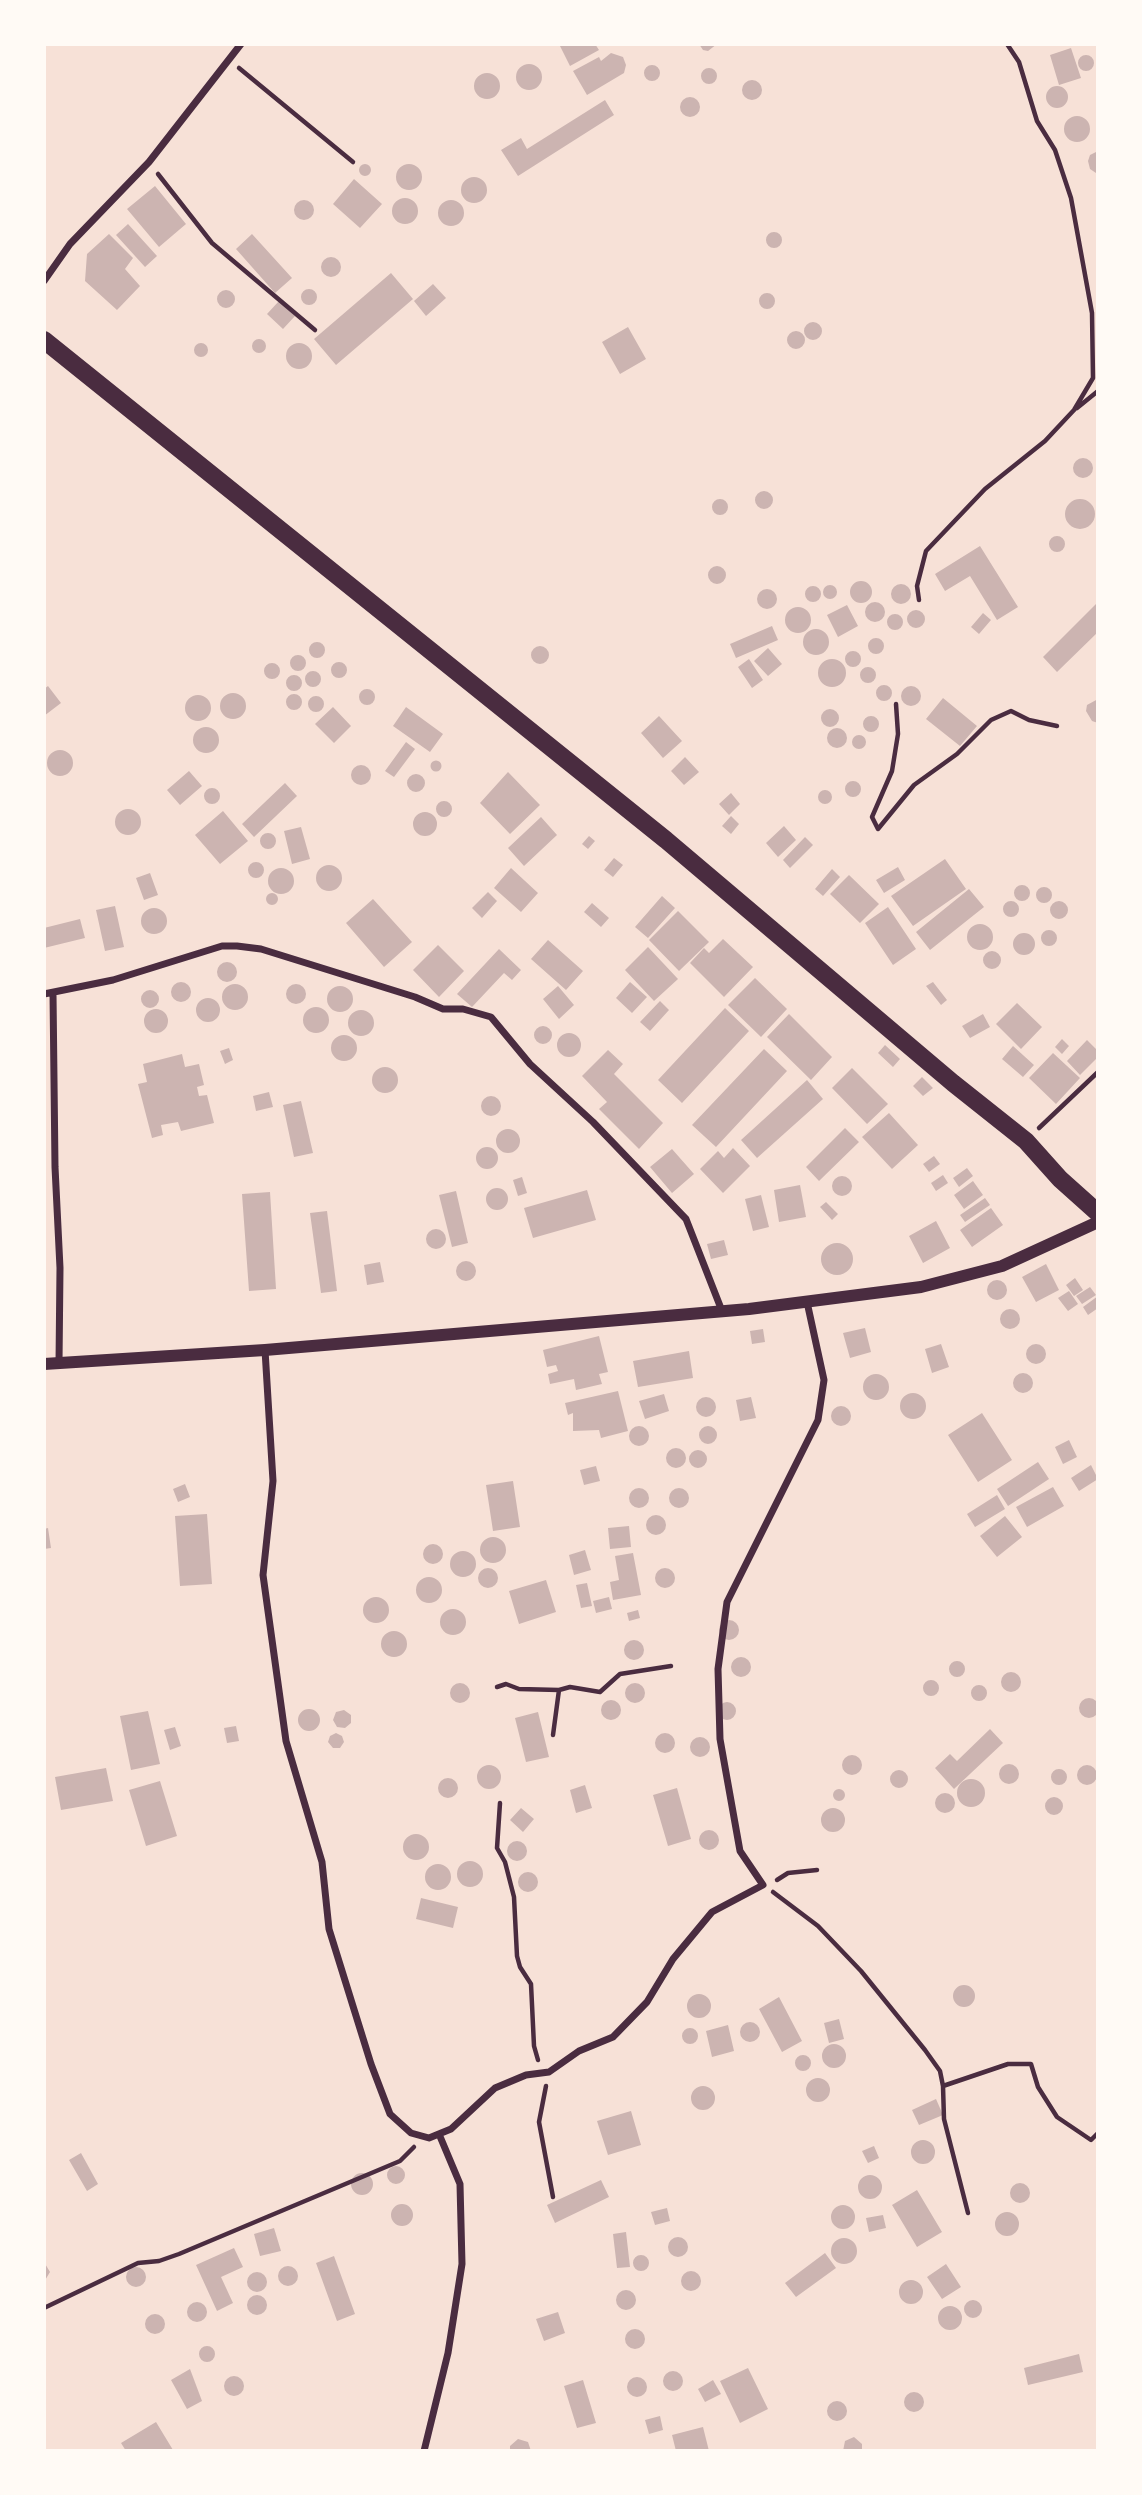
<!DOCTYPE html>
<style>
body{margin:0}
#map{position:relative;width:1142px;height:2495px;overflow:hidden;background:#f7e1d7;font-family:Overpass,sans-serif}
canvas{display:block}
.frame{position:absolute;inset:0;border:46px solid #fffaf5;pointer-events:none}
</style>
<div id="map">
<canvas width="1142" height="2495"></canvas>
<div class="frame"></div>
</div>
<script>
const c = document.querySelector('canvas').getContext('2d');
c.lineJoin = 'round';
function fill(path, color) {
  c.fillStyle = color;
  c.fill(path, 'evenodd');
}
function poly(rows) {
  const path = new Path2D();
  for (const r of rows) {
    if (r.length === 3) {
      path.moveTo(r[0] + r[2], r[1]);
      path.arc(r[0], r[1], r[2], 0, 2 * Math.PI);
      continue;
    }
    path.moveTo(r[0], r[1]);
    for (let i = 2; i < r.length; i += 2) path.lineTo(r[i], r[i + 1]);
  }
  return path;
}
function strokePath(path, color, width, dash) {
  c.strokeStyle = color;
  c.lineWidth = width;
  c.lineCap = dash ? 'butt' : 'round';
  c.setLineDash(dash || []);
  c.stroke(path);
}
const building = poly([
 [559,44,595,44,599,50,570,66],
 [699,44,717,44,708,51,703,50],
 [1071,48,1081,78,1059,85,1050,55],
 [611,53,623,57,626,65,624,73,587,95,573,71,599,57,601,61],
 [1086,63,8],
 [529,77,13],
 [652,73,8],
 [709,76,8],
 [487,86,13],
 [752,90,10],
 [1057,97,11],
 [690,107,10],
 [605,100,614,115,518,176,501,150,521,138,527,149],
 [1077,129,13],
 [1098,151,1098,173,1096,173,1090,169,1088,161,1090,155],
 [365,170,6],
 [409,177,13],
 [474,190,13],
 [354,179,382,204,360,228,333,204],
 [155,186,186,224,159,247,127,209],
 [405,211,13],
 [451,213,13],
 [304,210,10],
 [128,224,157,256,145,267,116,235],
 [774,240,8],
 [109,234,133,258,125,269,140,286,117,310,85,281,87,254],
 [252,234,292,278,275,293,236,249],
 [331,267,10],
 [391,273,413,299,336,365,314,339],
 [433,284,446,298,426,316,414,301],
 [309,297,8],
 [226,299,9],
 [767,301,8],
 [279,301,295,316,283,329,267,314],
 [813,331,9],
 [628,327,646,359,620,374,602,342],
 [796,340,9],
 [259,346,7],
 [201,350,7],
 [299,356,13],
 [1083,468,10],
 [764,500,9],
 [1080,514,15],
 [720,507,8],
 [1057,544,8],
 [980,546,1018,607,997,620,970,576,945,591,935,574],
 [717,575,9],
 [861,592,11],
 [901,594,10],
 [830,592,7],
 [813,594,8],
 [767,599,10],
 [1098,602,1098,632,1057,672,1043,657],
 [875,612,10],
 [847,605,858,626,838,637,827,615],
 [798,620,13],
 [916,619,9],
 [983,613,991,620,979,634,971,627],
 [895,622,8],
 [772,626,778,640,736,658,730,644],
 [816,642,13],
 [876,646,8],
 [317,650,8],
 [540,655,9],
 [768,648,782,664,768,676,754,661],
 [853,659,8],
 [298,663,8],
 [749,659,763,680,752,688,738,667],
 [832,673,14],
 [339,670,8],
 [272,671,8],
 [868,675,8],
 [313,679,8],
 [294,683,8],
 [884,693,8],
 [911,696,10],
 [48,686,61,703,44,716,44,689],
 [367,697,8],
 [233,706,13],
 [294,702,8],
 [198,708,13],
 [316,704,8],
 [943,698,977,726,960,746,926,719],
 [1098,699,1098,723,1092,721,1086,711,1087,705],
 [333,707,351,726,334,743,315,724],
 [406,707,443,734,430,752,393,726],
 [830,718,9],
 [871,724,8],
 [659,716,682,741,663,758,641,733],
 [206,740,13],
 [837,738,10],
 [859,742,7],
 [406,742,415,749,394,777,385,771],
 [60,763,13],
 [685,757,699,772,684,785,671,771],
 [436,766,5.5],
 [361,775,10],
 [189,771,202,786,180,805,167,790],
 [508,772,540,805,510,834,480,803],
 [416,783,9],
 [853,789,8],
 [285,783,297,796,254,837,242,824],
 [212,796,8],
 [825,797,7],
 [731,793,740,804,729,815,719,804],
 [444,809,8],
 [128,822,13],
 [223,811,248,841,220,864,195,835],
 [425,824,12],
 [731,816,739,824,731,834,722,826],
 [541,817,557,835,524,866,508,848],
 [784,826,796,840,778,857,766,843],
 [301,827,310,859,292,864,284,831],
 [268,841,8],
 [589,836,595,841,588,849,582,844],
 [805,837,813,845,790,868,783,860],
 [614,858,623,865,613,877,604,870],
 [945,859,966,889,913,926,891,896],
 [256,870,8],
 [329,878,13],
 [898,867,905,880,884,893,876,880],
 [281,881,13],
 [511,868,538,893,521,912,494,888],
 [832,869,840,877,823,896,815,889],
 [150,873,158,895,144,900,136,878],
 [849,875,879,904,860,923,830,894],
 [1022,893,8],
 [1044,895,8],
 [969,889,984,907,930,950,916,932],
 [488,892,497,901,482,918,472,908],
 [272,899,6],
 [662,896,675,908,648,938,635,927],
 [373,899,412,942,384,967,346,923],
 [1059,910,9],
 [1011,909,8],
 [592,903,609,918,601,927,584,912],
 [115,906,124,947,105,951,96,910],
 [888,907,916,949,893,965,865,923],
 [154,921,13],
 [678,911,709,942,679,971,649,940],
 [80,919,85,938,44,948,44,928],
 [980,937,13],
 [1049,938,8],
 [1024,944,11],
 [723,939,753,967,724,997,690,963,704,948,709,953],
 [548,940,583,971,566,990,531,959],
 [438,945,464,971,439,997,413,970],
 [648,947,678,979,654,1001,625,970],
 [499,949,521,970,512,980,504,973,472,1007,457,994],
 [992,960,9],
 [227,972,10],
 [755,978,787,1009,761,1037,728,1005],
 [181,992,10],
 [630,982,647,997,632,1013,616,998],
 [933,982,947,1000,941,1005,926,986],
 [235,997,13],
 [296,994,10],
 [340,999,13],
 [558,986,574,1005,559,1019,543,999],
 [150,999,9],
 [208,1010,12],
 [660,1001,669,1010,650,1031,640,1022],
 [1017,1003,1042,1027,1021,1049,996,1024],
 [316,1020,13],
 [725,1008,749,1031,682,1103,658,1080],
 [156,1021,12],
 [361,1023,13],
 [789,1014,832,1057,811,1080,767,1037],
 [983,1014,990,1027,970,1038,962,1026],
 [543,1035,9],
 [569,1045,12],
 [344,1048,13],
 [1062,1039,1069,1046,1062,1054,1055,1047],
 [1087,1040,1098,1051,1098,1057,1080,1075,1067,1061],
 [885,1045,900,1059,893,1067,878,1053],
 [1013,1046,1034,1065,1023,1077,1002,1059],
 [229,1048,233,1060,225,1064,220,1051],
 [764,1049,787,1071,716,1147,692,1125],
 [608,1050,623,1064,614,1074,663,1123,639,1149,599,1109,607,1102,582,1076],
 [1053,1053,1080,1078,1056,1104,1029,1078],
 [182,1054,185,1067,199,1064,204,1085,197,1087,199,1096,207,1095,214,1123,181,1131,178,1122,161,1125,163,1135,152,1138,138,1084,147,1082,143,1064],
 [385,1080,13],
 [852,1068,888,1104,867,1124,832,1088],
 [922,1077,933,1088,923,1096,913,1086],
 [807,1080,823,1099,757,1158,741,1140],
 [269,1092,273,1107,256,1111,253,1096],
 [491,1106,10],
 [301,1101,313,1153,294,1157,283,1105],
 [889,1113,918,1145,892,1169,862,1137],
 [845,1128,859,1142,819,1181,806,1167],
 [508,1141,12],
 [487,1158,11],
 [733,1148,750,1166,723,1193,700,1169,718,1151,724,1158],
 [672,1149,694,1174,672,1193,650,1167],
 [934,1156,940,1164,929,1172,923,1164],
 [967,1168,973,1176,959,1187,953,1178],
 [943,1175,948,1183,936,1191,931,1183],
 [842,1186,10],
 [522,1177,527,1193,518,1196,513,1180],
 [973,1181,983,1195,964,1209,954,1195],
 [800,1185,806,1217,779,1222,774,1190],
 [497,1199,11],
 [587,1190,596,1220,533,1238,524,1208],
 [456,1191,468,1243,452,1247,439,1195],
 [270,1192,276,1289,249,1291,242,1194],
 [761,1195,769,1227,753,1231,745,1199],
 [985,1198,990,1205,965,1222,960,1215],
 [826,1202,838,1214,832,1220,820,1207],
 [991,1208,1003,1225,972,1247,960,1230],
 [327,1211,337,1291,321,1293,310,1213],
 [936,1221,950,1248,923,1263,909,1236],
 [436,1239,10],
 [724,1240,728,1255,711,1259,707,1244],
 [837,1259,16],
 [466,1271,10],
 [380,1262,384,1282,367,1285,364,1265],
 [1046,1264,1059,1290,1036,1302,1022,1277],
 [1075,1278,1083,1290,1074,1296,1066,1285],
 [997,1290,10],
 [1090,1287,1096,1295,1082,1304,1076,1296],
 [1069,1291,1078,1304,1068,1311,1058,1298],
 [1098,1296,1098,1308,1088,1315,1083,1307],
 [1010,1319,10],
 [865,1328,871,1352,850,1358,843,1333],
 [763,1329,765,1342,752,1344,750,1331],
 [599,1336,608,1372,599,1374,602,1384,576,1390,574,1379,550,1384,548,1374,558,1371,556,1365,547,1367,543,1350],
 [1036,1354,10],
 [941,1344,949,1367,932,1373,925,1349],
 [689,1351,693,1378,638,1387,633,1361],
 [1023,1383,10],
 [876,1387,13],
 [618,1391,628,1431,601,1438,599,1430,573,1431,573,1413,568,1415,565,1403],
 [913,1406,13],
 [664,1394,669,1411,645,1419,639,1401],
 [706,1407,10],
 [751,1397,756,1418,740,1421,736,1400],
 [841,1416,10],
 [982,1413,1012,1460,978,1482,948,1435],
 [639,1436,10],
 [708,1435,9],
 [1069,1440,1077,1457,1063,1464,1055,1447],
 [676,1458,10],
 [698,1459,9],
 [1038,1462,1049,1479,1008,1506,997,1489],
 [1091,1465,1098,1479,1079,1491,1071,1478],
 [596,1466,600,1481,584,1485,580,1470],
 [513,1481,520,1527,493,1531,486,1485],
 [185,1484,190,1497,178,1502,173,1489],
 [1053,1487,1064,1506,1027,1527,1016,1507],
 [679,1498,10],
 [639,1498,10],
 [997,1495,1005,1509,975,1527,967,1514],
 [207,1514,212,1584,180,1586,175,1516],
 [656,1525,10],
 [1005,1516,1022,1537,997,1557,980,1536],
 [629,1526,631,1547,610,1549,608,1528],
 [48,1528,51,1548,44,1549,44,1529],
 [493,1550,13],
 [433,1554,10],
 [585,1550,591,1570,574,1575,569,1555],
 [463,1564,13],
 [633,1553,641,1595,613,1600,610,1582,619,1580,615,1556],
 [488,1578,10],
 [665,1578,10],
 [429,1590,13],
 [546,1580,556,1612,519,1624,509,1591],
 [587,1583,592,1606,581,1608,576,1585],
 [376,1610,13],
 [609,1597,612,1609,596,1613,593,1601],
 [453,1622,13],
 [638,1610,640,1618,629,1621,627,1613],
 [729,1630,10],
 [394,1644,13],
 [634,1650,10],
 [741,1667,10],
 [957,1669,8],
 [1011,1682,10],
 [931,1688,8],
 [635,1693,10],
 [460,1693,10],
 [979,1693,8],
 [1089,1708,10],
 [611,1710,10],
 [727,1711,9],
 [309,1720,11],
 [344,1710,351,1715,351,1723,345,1728,337,1727,333,1720,336,1712],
 [148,1711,160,1764,131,1770,120,1716],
 [538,1712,549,1757,526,1762,515,1718],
 [236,1726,239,1741,227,1743,224,1728],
 [175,1727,181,1746,170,1750,164,1730],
 [990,1729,1003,1743,954,1789,935,1768,950,1754,957,1761],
 [665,1743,10],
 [336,1733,342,1736,344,1742,340,1748,333,1748,328,1742,330,1736],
 [700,1747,10],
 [852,1765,10],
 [1009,1774,10],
 [1087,1775,10],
 [489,1777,12],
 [106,1768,113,1801,61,1810,55,1777],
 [1059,1777,8],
 [899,1779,9],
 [448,1788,10],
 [971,1793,14],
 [160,1781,177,1836,146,1846,129,1790],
 [585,1785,592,1808,576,1813,570,1790],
 [677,1788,691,1839,668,1846,653,1795],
 [839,1795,6],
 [945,1803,10],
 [1054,1806,9],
 [521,1808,534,1819,523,1832,510,1820],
 [833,1820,12],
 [709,1840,10],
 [416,1847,13],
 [517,1851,10],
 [470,1874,13],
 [438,1877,13],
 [528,1882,10],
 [421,1898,458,1907,453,1928,416,1919],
 [964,1996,11],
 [699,2006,12],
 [779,1997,802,2041,782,2052,759,2009],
 [839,2019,844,2039,829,2043,824,2023],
 [750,2032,10],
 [728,2025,734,2051,712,2057,706,2031],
 [690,2036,8],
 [834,2056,12],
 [803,2063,8],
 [818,2090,12],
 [703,2098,12],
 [936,2099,943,2115,919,2125,912,2110],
 [631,2111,641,2145,608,2155,597,2121],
 [923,2152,12],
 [874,2146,879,2158,868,2163,862,2151],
 [81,2153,98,2184,87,2191,69,2160],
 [396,2175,9],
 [362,2184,11],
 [870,2187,12],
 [601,2180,609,2197,555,2223,547,2205],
 [1020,2193,10],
 [917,2190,942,2232,917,2247,892,2205],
 [402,2215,11],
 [843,2217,12],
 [667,2208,670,2221,655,2225,651,2212],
 [1007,2224,12],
 [883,2215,886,2228,869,2232,866,2218],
 [274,2228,281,2251,260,2256,254,2234],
 [626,2232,630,2267,617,2268,613,2234],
 [678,2247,10],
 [844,2251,13],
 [234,2248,243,2267,221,2277,233,2303,217,2311,196,2265],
 [825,2253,836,2268,796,2297,785,2283],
 [641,2263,8],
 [334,2256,355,2314,337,2321,316,2263],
 [44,2262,50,2272,44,2282],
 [946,2264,961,2287,942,2299,927,2277],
 [288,2276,10],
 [136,2277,10],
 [691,2281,10],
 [257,2282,10],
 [911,2292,12],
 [626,2300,10],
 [257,2305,10],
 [973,2309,9],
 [197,2312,10],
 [950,2318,12],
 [558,2312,565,2333,544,2341,536,2319],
 [155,2324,10],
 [635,2339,10],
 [207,2354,8],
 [1079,2354,1083,2372,1028,2385,1024,2368],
 [748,2368,768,2409,740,2423,720,2381],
 [190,2369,202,2401,187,2409,171,2380],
 [673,2381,10],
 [234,2386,10],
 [637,2387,10],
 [583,2380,596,2423,577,2428,564,2386],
 [713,2380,721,2394,705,2402,698,2389],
 [914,2402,10],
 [837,2411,10],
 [660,2416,663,2430,649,2434,645,2420],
 [156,2422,173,2450,126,2451,121,2443],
 [703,2427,709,2451,676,2451,672,2435],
 [854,2437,862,2444,862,2451,843,2451,845,2441],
 [518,2439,528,2442,531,2451,510,2451,510,2446]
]);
const path = poly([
 [239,68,353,162],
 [158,174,212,243,315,330],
 [1077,408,1098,391],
 [919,600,917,586,926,551,985,489,1045,441,1074,410,1093,378,1092,313,1071,198,1055,150,1037,121,1019,62,1007,44],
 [896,704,898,734,892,771,872,817,878,829,914,785,957,754,991,720,1011,711,1029,720,1057,726],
 [1039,1128,1098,1072],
 [497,1687,506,1684,519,1689,559,1690,570,1687,600,1692,620,1674,671,1666],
 [553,1735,559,1690],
 [500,1803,497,1848,505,1862,514,1897,517,1956,520,1967,531,1984,534,2046,538,2060],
 [777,1880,788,1873,817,1870],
 [773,1892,818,1926,861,1971,925,2050,940,2071,943,2086,1008,2064,1031,2064,1038,2087,1057,2117,1091,2140,1098,2133],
 [546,2086,539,2122,553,2197],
 [943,2086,944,2119,968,2213],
 [44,2308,138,2263,159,2261,179,2254,400,2161,414,2147]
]);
const minor = poly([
 [44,281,70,244,149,162,241,44],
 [53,993,55,1167,60,1268,59,1363],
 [44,994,113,980,222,946,237,946,261,949,415,997,443,1009,463,1009,491,1017,530,1064,593,1122,686,1219,722,1311],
 [265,1350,273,1481,263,1575,286,1741,322,1862,329,1929,371,2064,390,2114,411,2133,429,2138,451,2129,495,2088,526,2075,549,2072,579,2051,613,2037,647,2002,673,1959,712,1912,763,1885,740,1851,720,1739,718,1669,727,1602,818,1420,824,1380,807,1302],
 [424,2451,448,2353,462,2264,460,2184,439,2134]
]);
const tertiary = poly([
 [44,1364,265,1350,749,1309,921,1287,1002,1266,1098,1222]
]);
const primary = poly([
 [44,340,666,840,953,1083,1026,1141,1060,1179,1098,1213]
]);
fill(building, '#ccb4b1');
strokePath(path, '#4a2c40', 4.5);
strokePath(minor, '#4a2c40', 7);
strokePath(tertiary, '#4a2c40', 12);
strokePath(primary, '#4a2c40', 18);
</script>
